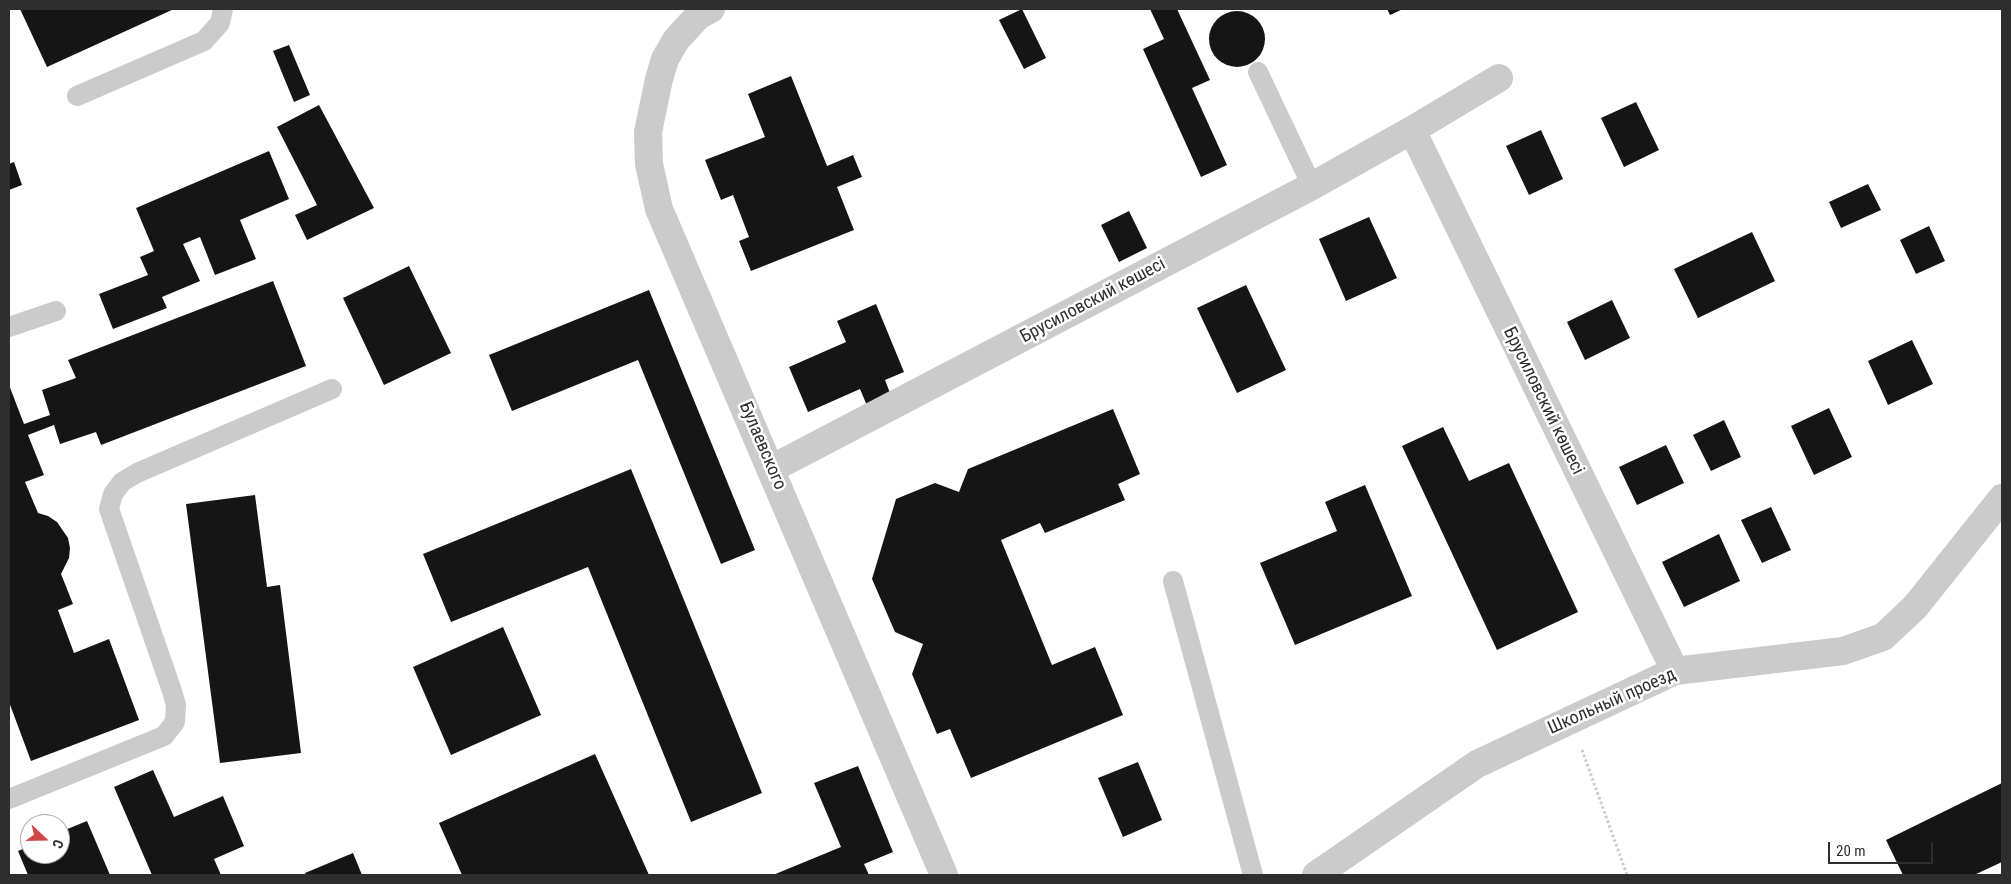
<!DOCTYPE html>
<meta charset="utf-8">
<style>
body{margin:0}
#map{position:relative;width:2011px;height:884px;overflow:hidden;background:#fff;font-family:"Roboto Condensed",sans-serif}
canvas{display:block}
.frame{position:absolute;inset:0;border:10px solid #2e2e2e;pointer-events:none}
.north{position:absolute;left:20px;top:814px;width:50px;height:50px;box-sizing:border-box;background:#fff;border:1px solid #ababab;border-radius:50%;rotate:111deg;font-size:14px;font-weight:700;line-height:20px;text-align:center;color:#2e2e2e}
.north::after{content:'';display:block;margin:auto;width:18px;height:22px;background:#cf4749;clip-path:polygon(50% 0,100% 100%,50% 72%,0 100%)}
.scale{position:absolute;left:1828px;top:842px;width:105px;height:22px;box-sizing:border-box;border:2px solid #2e2e2e;border-top:0;padding-left:6px;font-size:15px;line-height:18px;white-space:nowrap;color:#2e2e2e;-webkit-text-stroke:4px #fff;paint-order:stroke}
</style>
<div id="map">
<canvas width="2011" height="884"></canvas>
<div class="frame"></div>
<div class="north">С</div>
<div class="scale">20 m</div>
</div>
<script>
const c = document.querySelector('canvas').getContext('2d');
c.lineJoin = 'round';
function fill(path, color) {
  c.fillStyle = color;
  c.fill(path, 'evenodd');
}
function poly(rows) {
  const path = new Path2D();
  for (const r of rows) {
    if (r.length === 3) {
      path.moveTo(r[0] + r[2], r[1]);
      path.arc(r[0], r[1], r[2], 0, 2 * Math.PI);
      continue;
    }
    path.moveTo(r[0], r[1]);
    for (let i = 2; i < r.length; i += 2) path.lineTo(r[i], r[i + 1]);
  }
  return path;
}
function strokePath(path, color, width, dash) {
  c.strokeStyle = color;
  c.lineWidth = width;
  c.lineCap = dash ? 'butt' : 'round';
  c.setLineDash(dash || []);
  c.stroke(path);
}
function write(font, color, halo, rows, align = 'center') {
  c.font = font + ' "Roboto Condensed",sans-serif';
  c.lineWidth = 5;
  c.setLineDash([]);
  c.textBaseline = 'middle';
  c.strokeStyle = halo;
  c.fillStyle = color;
  for (const [text, x, y, turn = 0] of rows) {
    c.save();
    c.translate(x, y);
    c.rotate((+turn || 0) * Math.PI / 180);
    c.textAlign = isNaN(turn) ? turn : align;
    if (halo) c.strokeText(text, 0, 0);
    c.fillText(text, 0, 0);
    c.restore();
  }
}
const building = poly([
 [20,9,174,9,47,67],
 [1022,9,1046,58,1024,69,999,20],
 [1150,9,1177,9,1210,80,1192,88,1227,165,1201,177,1143,49,1164,39],
 [1387,9,1403,9,1390,15],
 [1237,39,28],
 [289,45,310,95,294,102,273,51],
 [791,76,827,166,853,155,862,177,837,187,854,230,751,271,739,241,749,237,733,195,721,200,705,160,765,137,748,94],
 [1636,102,1659,150,1624,167,1601,118],
 [319,105,374,208,307,240,295,215,317,205,277,127],
 [1541,130,1563,179,1529,195,1506,146],
 [269,151,289,199,240,220,256,259,215,275,200,237,183,244,200,281,162,297,167,308,113,329,99,294,148,275,140,257,154,251,136,208],
 [14,162,22,185,9,190,9,164],
 [1868,184,1881,210,1841,228,1829,202],
 [1129,211,1147,248,1119,262,1101,225],
 [1369,217,1397,278,1346,301,1319,239],
 [1929,226,1945,261,1916,274,1900,240],
 [1752,232,1775,281,1698,318,1674,269],
 [409,266,451,353,384,385,343,298],
 [273,281,306,366,101,445,96,432,60,444,54,425,28,435,44,475,25,482,38,513,48,516,57,522,68,538,70,548,69,558,61,574,73,604,58,610,74,653,109,639,139,720,31,761,9,702,9,385,24,424,50,415,42,390,76,378,68,360],
 [1246,285,1286,370,1237,393,1197,308],
 [649,290,755,550,721,564,638,360,512,411,489,355],
 [1612,300,1630,338,1585,360,1567,322],
 [876,304,904,372,885,380,892,398,868,408,860,389,808,412,789,367,846,342,837,321],
 [1912,340,1933,384,1888,405,1868,361],
 [1829,408,1852,457,1814,475,1791,426],
 [1113,409,1140,474,1118,484,1125,500,1045,533,1040,523,1001,540,1052,665,1095,647,1123,715,971,778,950,729,937,734,912,674,923,644,895,632,872,579,896,499,935,483,959,492,968,469],
 [1724,420,1741,457,1711,471,1693,435],
 [1443,427,1469,481,1509,463,1578,612,1497,650,1402,446],
 [1666,445,1684,483,1637,505,1619,467],
 [631,469,762,793,691,822,588,567,451,622,423,554],
 [1365,485,1412,596,1295,645,1260,563,1337,531,1325,502],
 [255,495,267,587,280,585,301,753,220,763,186,504],
 [1771,507,1791,550,1762,563,1741,520],
 [1719,534,1740,581,1684,607,1662,562],
 [503,627,541,715,451,755,413,667],
 [595,754,649,875,462,875,439,823],
 [1138,762,1162,820,1123,837,1098,778],
 [858,766,893,852,864,864,869,875,773,875,841,847,814,783],
 [153,770,174,817,223,796,244,846,214,859,221,875,152,875,114,787],
 [2002,783,2002,862,1974,875,1903,875,1886,840],
 [87,821,110,875,28,875,18,851,30,846,30,854,60,854,60,832],
 [353,853,362,875,306,875,305,873]
]);
const path = poly([
 [1582,750,1627,875]
]);
const service = poly([
 [1258,72,1312,186],
 [77,96,204,41,220,23,223,9],
 [9,327,56,311],
 [1173,581,1253,875],
 [9,799,164,736,175,722,176,705,172,691,109,509,113,494,122,482,137,473,332,389]
]);
const minor = poly([
 [711,9,698,16,676,40,665,59,659,79,648,132,649,164,659,209,944,875],
 [1412,130,1675,671],
 [771,469,1312,186,1412,130,1499,78],
 [1316,875,1477,764,1675,671,1843,651,1883,637,1915,607,2002,498]
]);
const streetNames = [
 ["Брусиловский көшесі",1093,301,-28],
 ["Брусиловский көшесі",1543,401,64],
 ["Булаевского",762,446,67],
 ["Школьный проезд",1612,702,-24]
];
fill(building, '#151515');
strokePath(path, '#cbcbcb', 3, [2.5, 2.5]);
strokePath(service, '#cbcbcb', 20);
strokePath(minor, '#cbcbcb', 28);
write('18px', '#2e2e2e', '#fff', streetNames);
</script>
